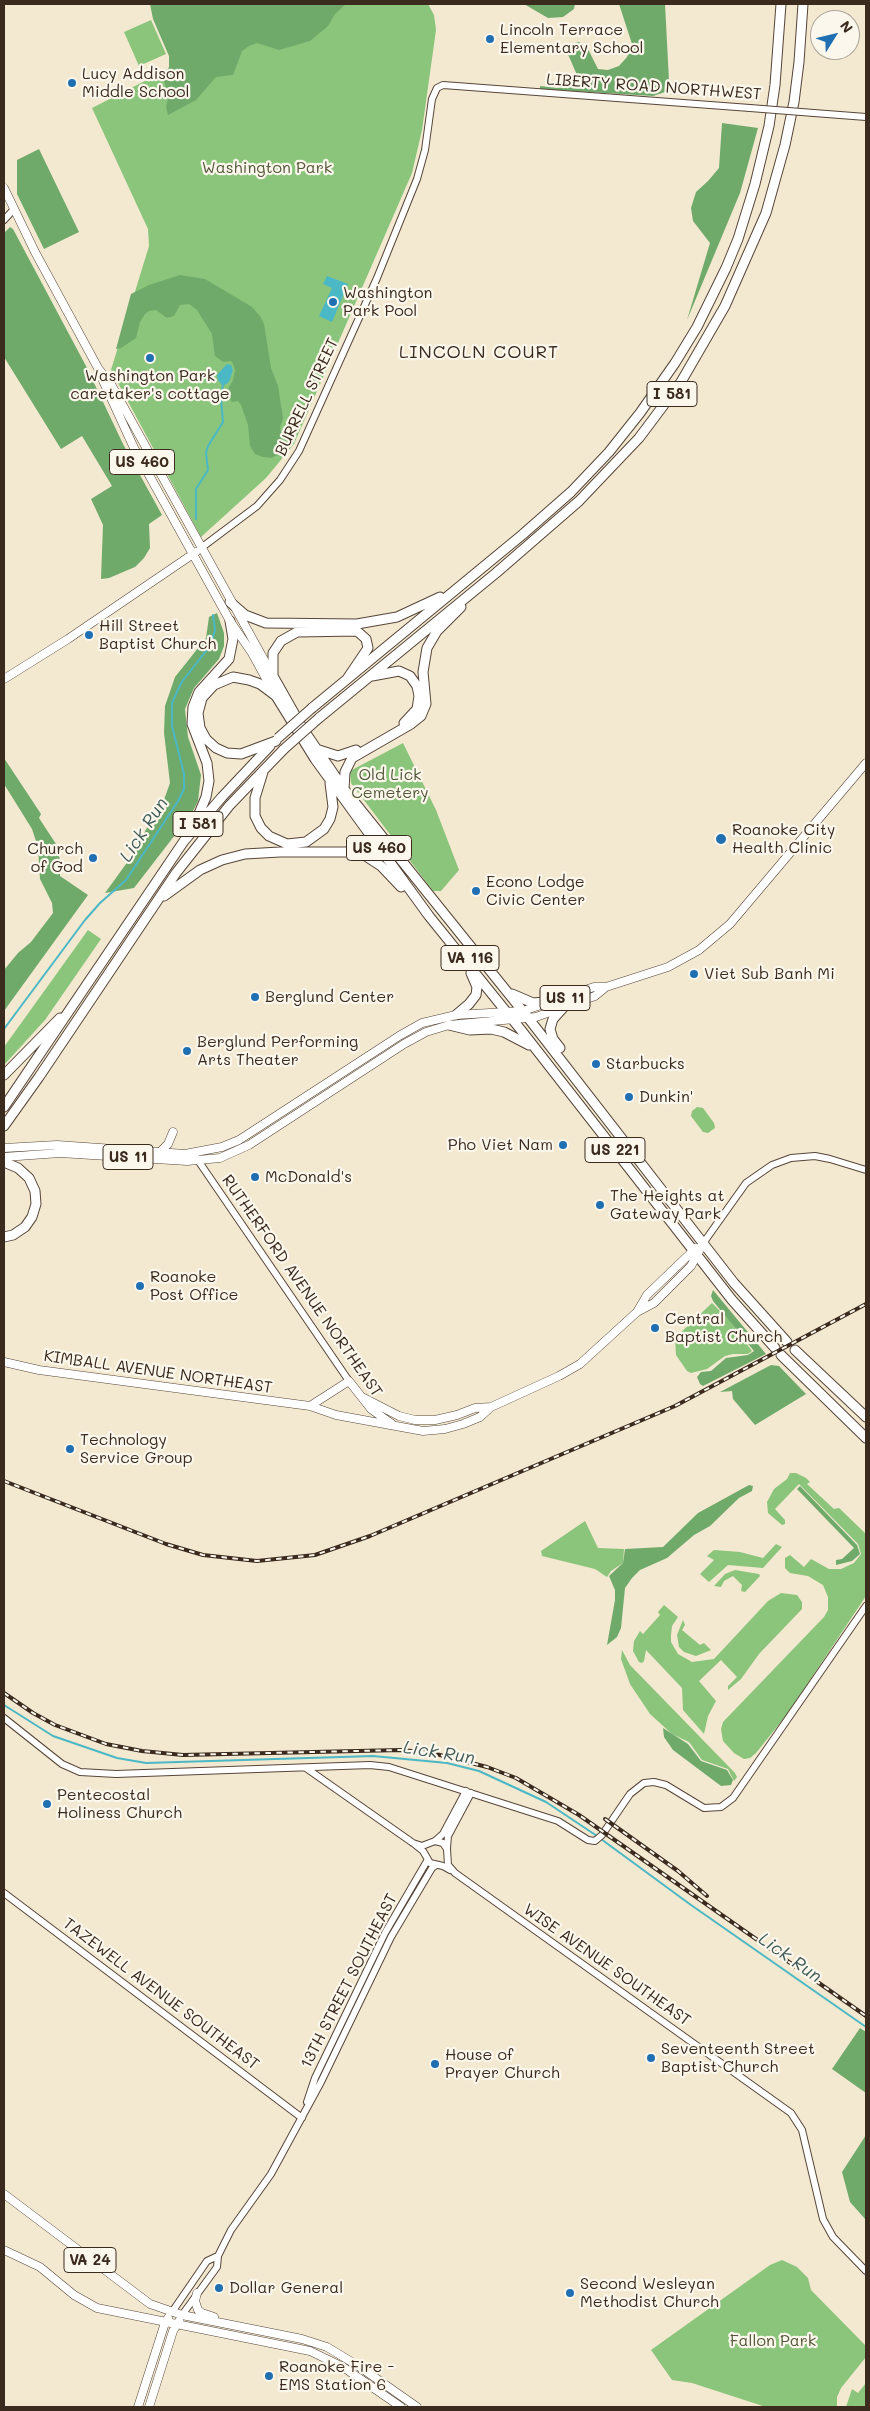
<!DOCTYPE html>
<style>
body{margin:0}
#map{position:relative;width:870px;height:2411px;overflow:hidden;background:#f3e8d0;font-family:Mali,sans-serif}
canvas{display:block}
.frame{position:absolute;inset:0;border:5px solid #3b2a1e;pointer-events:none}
.north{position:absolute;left:810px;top:10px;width:50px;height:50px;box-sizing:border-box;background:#fbf7ec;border:1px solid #aea59a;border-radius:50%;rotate:54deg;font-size:14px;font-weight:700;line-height:20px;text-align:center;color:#3b2a1e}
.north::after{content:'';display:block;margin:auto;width:18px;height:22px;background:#1f6fb2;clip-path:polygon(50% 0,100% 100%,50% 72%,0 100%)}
</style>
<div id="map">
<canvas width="870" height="2411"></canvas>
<div class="frame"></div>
<div class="north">N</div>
</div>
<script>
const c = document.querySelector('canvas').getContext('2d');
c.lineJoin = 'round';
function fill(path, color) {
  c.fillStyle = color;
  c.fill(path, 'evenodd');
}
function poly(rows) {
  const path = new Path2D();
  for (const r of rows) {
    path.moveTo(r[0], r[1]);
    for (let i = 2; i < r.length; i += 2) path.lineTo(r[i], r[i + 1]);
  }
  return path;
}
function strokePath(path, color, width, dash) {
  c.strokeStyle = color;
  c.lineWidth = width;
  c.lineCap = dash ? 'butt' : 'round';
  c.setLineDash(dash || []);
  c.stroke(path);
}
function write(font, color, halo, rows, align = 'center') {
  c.font = font + ' Mali,sans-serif';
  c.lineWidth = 4.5;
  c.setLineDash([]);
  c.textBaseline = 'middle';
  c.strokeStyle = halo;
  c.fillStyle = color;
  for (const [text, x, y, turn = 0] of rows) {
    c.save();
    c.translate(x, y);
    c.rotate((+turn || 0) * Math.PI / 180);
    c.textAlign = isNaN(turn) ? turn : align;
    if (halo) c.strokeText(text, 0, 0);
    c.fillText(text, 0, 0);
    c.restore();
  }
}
const green = poly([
 [165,4,428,4,434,15,436,30,422,130,412,173,294,444,266,478,201,537,111,370,149,246,148,229,92,108,188,59],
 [151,20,166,54,139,66,124,32],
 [403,743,436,810,459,870,441,891,433,891,351,783,350,771],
 [88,930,101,939,45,1020,4,1065,4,1047],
 [697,1107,703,1108,714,1123,715,1128,708,1133,703,1132,691,1116,692,1111],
 [712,1303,729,1320,752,1351,748,1354,733,1354,725,1356,707,1369,691,1373,687,1371,676,1355,675,1338],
 [790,1473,796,1473,806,1478,810,1482,807,1484,834,1509,839,1508,866,1534,866,1596,788,1713,756,1753,750,1758,744,1759,734,1753,723,1741,721,1729,723,1722,824,1617,828,1610,828,1597,823,1585,808,1576,790,1573,785,1568,785,1558,790,1555,804,1567,811,1559,829,1569,841,1569,854,1563,861,1554,858,1544,799,1484,775,1509,785,1520,785,1524,782,1525,768,1513,767,1502,774,1489,787,1479],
 [585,1521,598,1548,624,1549,623,1563,611,1571,607,1577,595,1569,542,1556,541,1551],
 [776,1544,782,1547,763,1568,728,1565,709,1582,700,1574,714,1560,707,1556,714,1550,740,1552,763,1558],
 [735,1570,759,1574,760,1576,745,1592,741,1591,742,1585,733,1576,724,1581,721,1587,714,1586,725,1574],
 [781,1593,797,1595,802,1602,802,1609,759,1654,741,1679,728,1690,728,1686,737,1677,721,1660,699,1681,716,1701,708,1716,704,1734,683,1710,682,1688,646,1650,644,1661,642,1663,639,1662,633,1651,634,1641,640,1631,643,1634,660,1615,658,1612,664,1605,678,1617,672,1626,671,1635,671,1642,678,1654,692,1662,714,1659,768,1601],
 [683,1620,685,1625,682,1630,700,1645,704,1643,711,1650,696,1656,684,1652,679,1647,677,1635],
 [622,1650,630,1665,735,1773,737,1777,734,1781,728,1769,702,1760,689,1742,672,1734,650,1714,630,1684,621,1659],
 [782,2260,797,2267,808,2278,811,2290,865,2345,866,2357,841,2388,837,2397,837,2407,766,2407,692,2383,672,2380,651,2350,770,2265],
 [866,2383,866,2407,846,2407,852,2389,858,2393]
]);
const forest = poly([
 [150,4,346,4,335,14,328,26,310,41,279,50,257,43,249,46,242,51,233,75,216,77,196,100,168,115,166,107,168,99,164,79,169,67,169,56,153,19],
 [524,4,575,4,574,9,563,17,548,18],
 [619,4,665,4,669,81,665,92,653,96,540,89,540,86,557,88,568,86,574,81,577,75,567,52,571,44,579,42,587,47,598,69,608,70,619,66,627,57,632,44],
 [722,123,758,128,740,193,687,320,710,243,693,221,691,208,696,192,708,181,719,168],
 [39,149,79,232,44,249,17,194,17,160],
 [10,227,13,229,86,366,123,444,162,515,149,524,150,548,144,558,135,567,109,578,101,579,103,525,91,499,112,486,82,436,61,449,4,357,4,233],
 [180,275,205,279,252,307,260,316,264,324,271,368,278,386,283,418,280,428,282,437,280,450,278,455,271,458,263,457,255,454,250,446,248,425,241,405,238,401,232,402,230,399,228,389,233,380,235,370,233,364,231,361,223,362,215,356,212,334,197,310,189,304,180,305,174,316,167,318,156,310,149,311,145,314,140,322,136,338,121,348,116,349,131,294,149,285],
 [217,613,224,633,224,646,219,659,194,688,185,709,188,737,201,775,198,801,192,813,134,888,105,893,126,864,165,797,170,783,164,733,165,706,175,677,206,638,209,617],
 [4,758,41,814,39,818,56,844,60,860,60,876,88,895,4,1011,4,970,18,953,31,942,53,913,52,903,40,879,38,847,32,829,4,784],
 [713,1290,766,1354,703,1386,700,1384,697,1377,701,1372,711,1371,726,1358,748,1355,754,1351,713,1301,711,1296],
 [771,1365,779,1366,806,1394,755,1425,733,1399,732,1391,720,1392],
 [749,1485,753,1486,752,1491,739,1498,710,1526,694,1535,667,1558,640,1570,632,1578,625,1588,621,1628,617,1637,607,1645,615,1600,615,1590,609,1576,623,1563,625,1549,663,1547,698,1513],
 [800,1486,857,1545,860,1554,852,1561,836,1565,836,1560,842,1559,854,1548,797,1489],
 [663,1728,688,1744,701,1761,727,1770,733,1780,731,1785,721,1786,673,1750,664,1737],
 [860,2028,866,2032,866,2093,832,2069],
 [866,2135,866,2220,850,2202,842,2172]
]);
const water = poly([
 [327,276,348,284,332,322,319,316,332,288,323,284],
 [227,364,231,365,233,370,229,382,223,386,218,380,217,375]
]);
const stream = poly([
 [196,519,196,489,208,470,206,453,208,446,223,422,221,399,223,384],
 [4,1029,85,920,100,903,126,880,178,801,184,789,184,774,172,726,172,703,181,683,210,646,215,630,213,615],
 [4,1705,53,1736,117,1758,146,1763,373,1756,447,1763,479,1771,546,1802,597,1836],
 [601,1839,691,1905,866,2027]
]);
const minor = poly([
 [814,113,866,117],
 [4,220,14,209],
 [201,548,257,506,280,480,299,451,377,278,417,179,425,150,432,99,437,88,443,85,750,108],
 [195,1156,349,1381],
 [704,1242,746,1183,772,1165,791,1158,815,1156,830,1159,866,1170],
 [4,1718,62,1764,80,1772,116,1774,370,1765,389,1767,558,1821,588,1840,595,1841,602,1835,630,1794,644,1783,654,1782,666,1785,704,1808,721,1807,733,1798,866,1606],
 [306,1768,413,1843,423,1851,430,1863,443,1866,450,1870],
 [435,1841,443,1834,466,1791],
 [413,1843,422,1846,435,1841,443,1843,447,1849,448,1865,455,1873,791,2113,802,2130,823,2219,833,2237,866,2271],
 [447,1848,448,1836,471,1793],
 [4,1893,302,2118],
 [307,2102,315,2078,385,1933,427,1861],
 [172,2312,207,2261,218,2256],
 [182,2315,217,2267,218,2256,231,2230,271,2174,321,2082,391,1937,432,1868,436,1865]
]);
const major = poly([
 [4,188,35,252,98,368,112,386,273,676],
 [100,374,134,448,230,621,252,653,275,695],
 [4,679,68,639,196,552],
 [4,1148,57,1145,185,1154,222,1147,239,1140,399,1036,422,1023,456,1015,523,1011,594,987,606,987],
 [160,1152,168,1144,173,1132],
 [4,1157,60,1153,187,1161,220,1158,249,1145,404,1044,426,1032,449,1025,536,1017,595,996,606,987,668,967,699,950,730,924,866,763],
 [637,1312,647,1295,696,1248],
 [4,1362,39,1370,310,1406,336,1415,423,1431,445,1429,463,1424,480,1417,491,1407],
 [362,1397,399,1416,415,1420,435,1420,457,1415,475,1408,491,1407,559,1376,580,1364,637,1312,654,1303,691,1266,704,1242],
 [310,1406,349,1381,371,1409,392,1424],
 [4,2194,150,2304,182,2315,302,2339,327,2347,360,2367,417,2407],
 [4,2250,40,2267,74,2295,97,2308,310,2351,343,2367,401,2407],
 [197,2293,195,2301,198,2310,202,2313,214,2317],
 [138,2407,164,2326,168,2318],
 [149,2407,173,2331,179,2321]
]);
const highway = poly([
 [230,602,245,615,266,623,357,624,397,617,440,597],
 [372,676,399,671,410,676,417,686,419,696,417,709,404,723],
 [347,679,368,648,366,639,357,631,297,632,281,641,273,653,273,676,303,729,344,789,529,1019,734,1283,787,1342],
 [312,708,522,535,571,492,609,452,640,413,675,363,697,327,726,268,738,239,755,184,769,126,775,85,781,4],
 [319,718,496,573,579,501,639,438,681,382,725,306,766,213,785,145,794,102,799,62,803,4],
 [276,741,241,754,227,753,216,748,206,739,200,728,198,713,202,698,214,685,233,677,249,680,260,684,276,696,315,759,429,916,521,1030,732,1300,775,1348],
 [316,749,338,756,356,750],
 [263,772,255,798,255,816,261,828,269,836,287,844,306,842,324,829,330,819,333,807,330,783],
 [344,789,345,772,352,758,411,724,421,716,426,704,423,672,427,648,437,631,461,607],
 [191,824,198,816,206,797,209,781,207,763,192,724,193,707,199,692,229,659,233,639,230,621],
 [352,850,378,846],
 [164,896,200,870,222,860,245,854,280,852,353,852,364,855,381,866,401,887],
 [512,994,533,1003,556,1001],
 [456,1015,469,1004,476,995,477,987,471,973],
 [449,1025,470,1030,491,1029,504,1032,529,1045],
 [560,1048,553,1039,550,1029,553,1019,563,1008],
 [4,1075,60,1018],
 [4,1107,184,841,222,797,270,746],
 [4,1126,39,1077,176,873,229,806,284,749],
 [4,1162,18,1168,29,1178,35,1191,36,1204,32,1217,25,1227,13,1235,4,1237],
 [795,1350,866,1417],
 [781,1355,866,1438]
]);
const rail = poly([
 [4,1481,166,1544,203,1555,257,1561,315,1555,370,1536,675,1406,866,1304],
 [4,1693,33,1713,55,1725,106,1744,142,1751,183,1755,401,1750,432,1753,487,1767,516,1778,579,1815,866,2016],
 [605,1819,678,1871,707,1896]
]);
const minorBridge = poly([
 [750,108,814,113]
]);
const highwayBridge = poly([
 [278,738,312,708],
 [284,749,319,718]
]);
const markers = [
 [490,39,5,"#1f6fb2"],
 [72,83,5,"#1f6fb2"],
 [333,302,5,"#1f6fb2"],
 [150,358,5,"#1f6fb2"],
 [89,635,5,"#1f6fb2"],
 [721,839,6,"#1f6fb2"],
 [93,858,5,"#1f6fb2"],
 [476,891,5,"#1f6fb2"],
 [694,974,5,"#1f6fb2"],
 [255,997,5,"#1f6fb2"],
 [187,1051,5,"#1f6fb2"],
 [596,1064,5,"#1f6fb2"],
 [629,1097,5,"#1f6fb2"],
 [563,1145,5,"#1f6fb2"],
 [255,1177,5,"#1f6fb2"],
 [600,1205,5,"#1f6fb2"],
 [140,1286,5,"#1f6fb2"],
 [655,1328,5,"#1f6fb2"],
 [70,1449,5,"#1f6fb2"],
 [47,1804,5,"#1f6fb2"],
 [651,2058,5,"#1f6fb2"],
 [435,2064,5,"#1f6fb2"],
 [219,2288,5,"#1f6fb2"],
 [570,2293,5,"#1f6fb2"],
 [269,2376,5,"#1f6fb2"]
];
const shields = [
 [672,394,50],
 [142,462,65],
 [198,824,50],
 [379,848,65],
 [470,958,58],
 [565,998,50],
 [615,1150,60],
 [128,1157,50],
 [90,2260,52]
];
const shieldNames = [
 ["I 581",672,394],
 ["US 460",142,462],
 ["I 581",198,824],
 ["US 460",379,848],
 ["VA 116",470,958],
 ["US 11",565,998],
 ["US 221",615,1150],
 ["US 11",128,1157],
 ["VA 24",90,2260]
];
const poiNames = [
 ["Lincoln Terrace",500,30],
 ["Elementary School",500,48],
 ["Lucy Addison",82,74],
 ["Middle School",82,92],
 ["Washington",343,293],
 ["Park Pool",343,311],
 ["Washington Park",150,376,"center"],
 ["caretaker's cottage",150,394,"center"],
 ["Hill Street",99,626],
 ["Baptist Church",99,644],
 ["Roanoke City",732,830],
 ["Health Clinic",732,848],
 ["Church",83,849,"right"],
 ["of God",83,867,"right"],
 ["Econo Lodge",486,882],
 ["Civic Center",486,900],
 ["Viet Sub Banh Mi",704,974],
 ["Berglund Center",265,997],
 ["Berglund Performing",197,1042],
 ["Arts Theater",197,1060],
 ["Starbucks",606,1064],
 ["Dunkin'",639,1097],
 ["Pho Viet Nam",553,1145,"right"],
 ["McDonald's",265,1177],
 ["The Heights at",610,1196],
 ["Gateway Park",610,1214],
 ["Roanoke",150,1277],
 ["Post Office",150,1295],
 ["Central",665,1319],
 ["Baptist Church",665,1337],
 ["Technology",80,1440],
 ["Service Group",80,1458],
 ["Pentecostal",57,1795],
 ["Holiness Church",57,1813],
 ["Seventeenth Street",661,2049],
 ["Baptist Church",661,2067],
 ["House of",445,2055],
 ["Prayer Church",445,2073],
 ["Second Wesleyan",580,2284],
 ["Methodist Church",580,2302],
 ["Dollar General",229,2288],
 ["Roanoke Fire -",279,2367],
 ["EMS Station 6",279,2385]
];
const streetNames = [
 ["LIBERTY ROAD NORTHWEST",654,87,4],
 ["BURRELL STREET",307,397,-65],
 ["RUTHERFORD AVENUE NORTHEAST",302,1286,55],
 ["KIMBALL AVENUE NORTHEAST",158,1372,8],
 ["WISE AVENUE SOUTHEAST",607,1965,35],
 ["13TH STREET SOUTHEAST",349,1981,-63],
 ["TAZEWELL AVENUE SOUTHEAST",161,1994,37]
];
const parkNames = [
 ["Washington Park",267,168],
 ["Old Lick",390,775],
 ["Cemetery",390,793],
 ["Fallon Park",773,2341]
];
const neighbourhoodNames = [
 ["LINCOLN COURT",479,352]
];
const waterNames = [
 ["Lick Run",144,830,-57],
 ["Lick Run",439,1753,9],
 ["Lick Run",790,1958,35]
];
fill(green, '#8ac57b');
fill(forest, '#6faa6b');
fill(water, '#4bb8c6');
strokePath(stream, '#4bb8c6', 2);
strokePath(minor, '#574639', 8);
strokePath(major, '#574639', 9);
strokePath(highway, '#574639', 11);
strokePath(minor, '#fff', 6);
strokePath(major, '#fff', 8);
strokePath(highway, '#fff', 9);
strokePath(rail, '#3b2a1e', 4);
strokePath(rail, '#fbf7ec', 2, [5.5]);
strokePath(minorBridge, '#574639', 8, []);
strokePath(highwayBridge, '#574639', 11, []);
strokePath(minorBridge, '#fff', 6);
strokePath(highwayBridge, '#fff', 9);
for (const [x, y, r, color] of markers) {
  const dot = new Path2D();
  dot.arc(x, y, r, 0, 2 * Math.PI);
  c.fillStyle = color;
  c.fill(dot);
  strokePath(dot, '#fbf7ec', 2);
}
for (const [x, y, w] of shields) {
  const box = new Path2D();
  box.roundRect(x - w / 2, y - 12.5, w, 25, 4);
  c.fillStyle = '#fbf7ec';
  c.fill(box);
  strokePath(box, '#3b2a1e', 1);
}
write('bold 15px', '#3b2a1e', null, shieldNames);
write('16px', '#3b2a1e', '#fbf7ec', poiNames, 'left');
write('16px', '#3b2a1e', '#fbf7ec', streetNames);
write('16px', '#53583a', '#fbf7ec', parkNames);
c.letterSpacing = '1px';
write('18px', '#3b2a1e', '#fbf7ec', neighbourhoodNames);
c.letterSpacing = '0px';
write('italic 18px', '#415c59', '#fbf7ec', waterNames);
</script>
